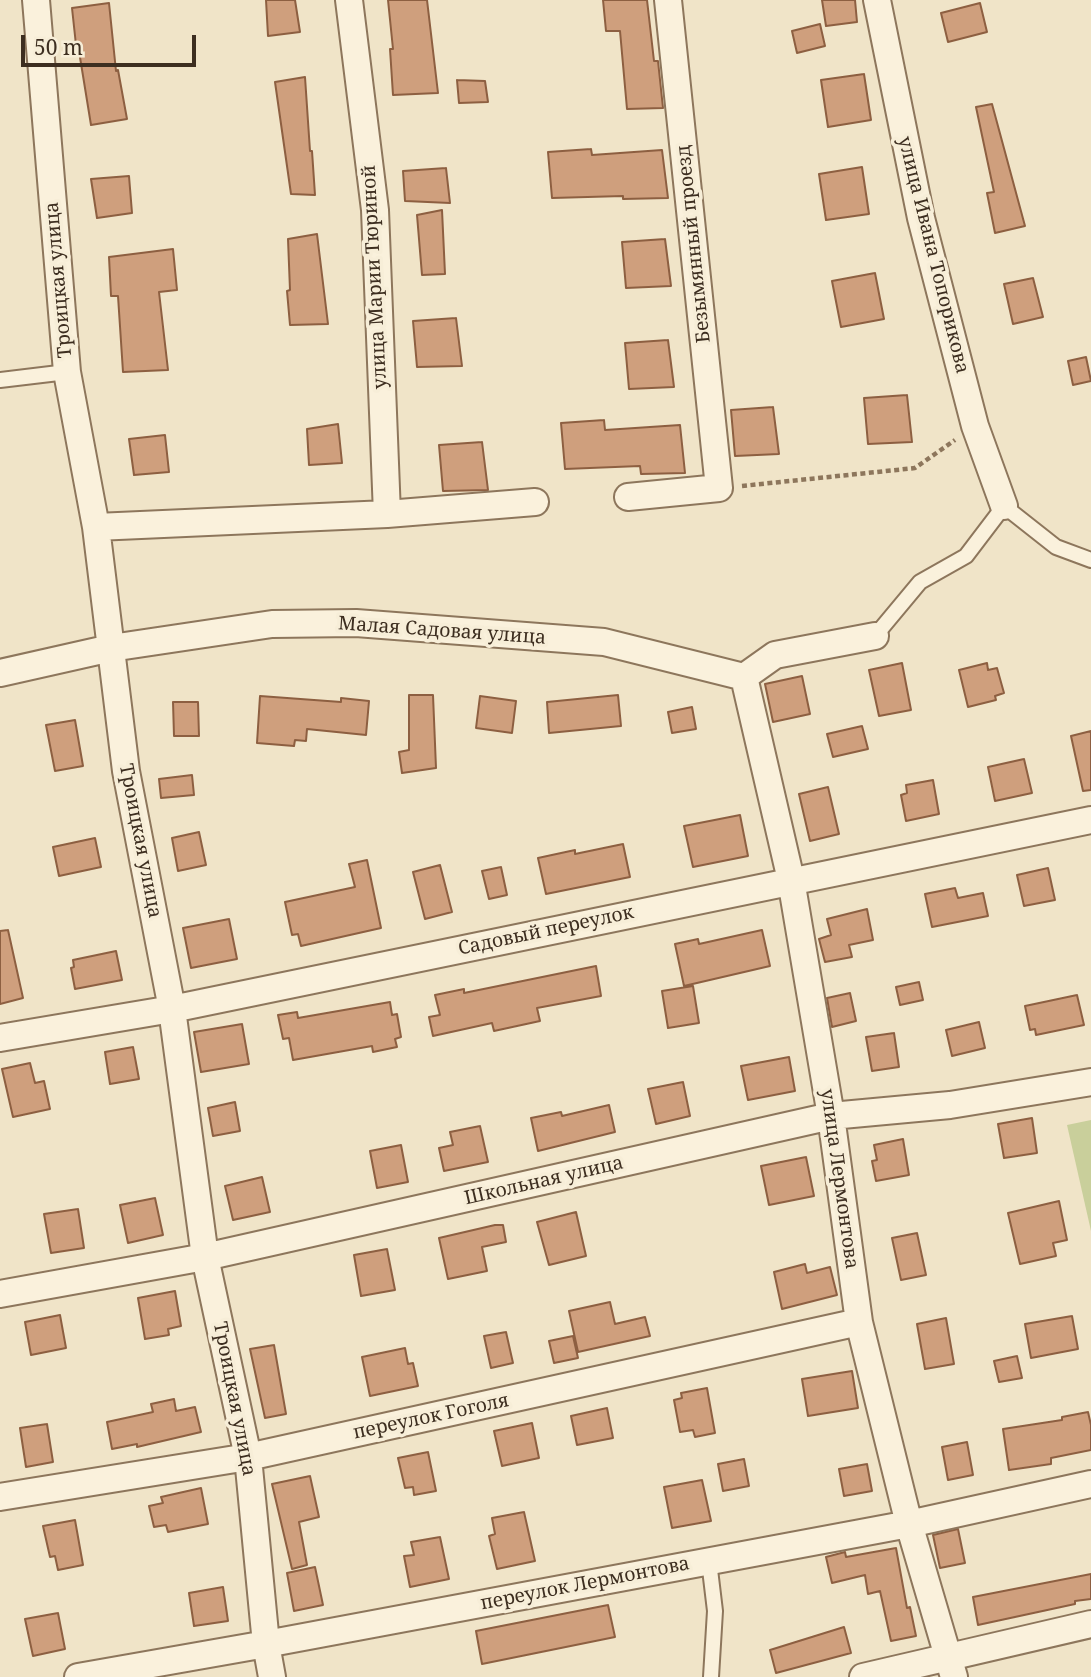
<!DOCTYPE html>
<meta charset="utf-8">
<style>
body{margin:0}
#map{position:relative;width:1091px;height:1677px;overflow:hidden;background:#f0e4c8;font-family:"Noto Serif",serif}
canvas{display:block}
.scale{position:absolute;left:21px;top:35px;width:175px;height:32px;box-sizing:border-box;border:4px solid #3d2e20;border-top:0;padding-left:9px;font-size:21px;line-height:24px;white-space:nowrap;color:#3d2e20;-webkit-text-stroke:5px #f7eed8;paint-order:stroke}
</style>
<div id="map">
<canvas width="1091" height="1677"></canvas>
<div class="scale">50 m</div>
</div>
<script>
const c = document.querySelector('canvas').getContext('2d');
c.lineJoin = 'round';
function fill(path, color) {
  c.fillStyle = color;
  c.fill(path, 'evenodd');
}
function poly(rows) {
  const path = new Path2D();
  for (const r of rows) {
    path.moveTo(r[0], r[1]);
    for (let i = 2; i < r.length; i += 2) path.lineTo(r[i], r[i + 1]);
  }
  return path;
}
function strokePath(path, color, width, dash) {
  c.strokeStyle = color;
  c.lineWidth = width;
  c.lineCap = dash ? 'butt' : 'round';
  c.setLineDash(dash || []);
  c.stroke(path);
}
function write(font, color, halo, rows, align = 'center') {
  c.font = font + ' "Noto Serif",serif';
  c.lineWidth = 7;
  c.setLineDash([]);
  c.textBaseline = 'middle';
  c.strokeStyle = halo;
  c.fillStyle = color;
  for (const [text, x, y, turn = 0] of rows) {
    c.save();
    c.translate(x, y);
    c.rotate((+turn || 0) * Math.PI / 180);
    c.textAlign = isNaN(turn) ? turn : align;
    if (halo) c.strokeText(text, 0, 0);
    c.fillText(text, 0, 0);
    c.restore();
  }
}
const green = poly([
 [1091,1120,1091,1231,1067,1125]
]);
const building = poly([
 [266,0,295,0,300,32,268,36,266,0],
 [388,0,427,0,438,93,393,95,390,49,393,49,388,0],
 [603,0,647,0,654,61,658,61,663,108,627,109,620,31,606,31,603,0],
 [822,0,855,0,857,22,826,26,822,0],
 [109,3,116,71,118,70,127,119,91,125,78,45,76,45,72,8,109,3],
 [980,3,987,32,948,42,941,13,980,3],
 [820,24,825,46,797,53,792,31,820,24],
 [864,74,871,120,828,127,821,80,864,74],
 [305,77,310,151,312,151,315,195,291,194,275,82,305,77],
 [457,80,485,81,488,102,459,103,457,80],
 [992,104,1025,226,995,233,987,193,994,192,976,107,992,104],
 [591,149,592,155,662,150,668,198,623,199,623,196,552,198,548,152,591,149],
 [862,167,869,214,826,220,819,174,862,167],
 [446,168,450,203,405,201,403,171,446,168],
 [129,176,132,213,97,218,91,179,129,176],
 [442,210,445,274,422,275,417,215,442,210],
 [317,234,328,324,290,325,287,291,290,290,288,239,317,234],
 [665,239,671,286,626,288,622,242,665,239],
 [173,249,177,290,159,292,168,370,123,372,118,296,111,296,109,257,173,249],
 [875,273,884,319,841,327,832,281,875,273],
 [1033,278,1043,317,1013,324,1004,284,1033,278],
 [456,318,462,366,417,367,413,321,456,318],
 [668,340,674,387,629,389,625,343,668,340],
 [1086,357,1091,381,1073,385,1068,361,1086,357],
 [907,395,912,442,868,444,864,398,907,395],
 [773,407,779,454,735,456,731,410,773,407],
 [604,420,605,430,680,425,685,473,641,474,640,466,565,469,561,423,604,420],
 [338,424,342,463,309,465,307,429,338,424],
 [165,435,169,472,134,475,129,439,165,435],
 [482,442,488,490,443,491,439,445,482,442],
 [902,663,911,710,879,716,869,670,902,663],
 [987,663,988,670,997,668,1004,693,995,696,996,700,968,707,959,670,987,663],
 [802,676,810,714,773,722,765,684,802,676],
 [409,695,433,695,436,768,402,773,399,752,409,750,409,695],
 [618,695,621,726,549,733,547,702,618,695],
 [260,696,341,702,341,698,369,701,366,735,307,729,306,741,295,740,294,746,257,743,260,696],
 [480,696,516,701,512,733,476,728,480,696],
 [173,702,198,702,199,736,174,736,173,702],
 [692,707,696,729,672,733,668,712,692,707],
 [75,720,83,766,55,771,46,725,75,720],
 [862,726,868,749,833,757,827,734,862,726],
 [1091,731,1091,790,1083,791,1071,736,1091,731],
 [1024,759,1032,793,995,801,988,767,1024,759],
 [192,775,194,795,161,798,159,779,192,775],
 [933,780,939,814,906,821,901,795,907,793,906,785,933,780],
 [828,787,839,834,810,841,799,794,828,787],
 [740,815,748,856,693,867,684,826,740,815],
 [199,832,206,865,178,871,172,838,199,832],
 [95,838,101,867,59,876,53,847,95,838],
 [623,844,630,877,546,894,538,858,575,850,575,854,623,844],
 [367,860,381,928,301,946,298,934,292,935,285,902,355,887,349,864,367,860],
 [440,865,452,912,425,919,413,872,440,865],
 [501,867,507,895,489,899,482,871,501,867],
 [1048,868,1055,900,1024,906,1017,875,1048,868],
 [955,888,958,898,983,893,988,916,932,927,925,894,955,888],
 [867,909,873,940,849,945,852,957,825,962,819,939,831,935,827,919,867,909],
 [229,919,237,959,191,968,183,928,229,919],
 [8,930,23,998,0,1004,0,931,8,930],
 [762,930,770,966,684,986,675,944,698,939,699,944,762,930],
 [116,951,122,980,75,989,71,968,74,967,73,960,116,951],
 [596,966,601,996,537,1008,540,1021,494,1031,492,1023,433,1036,429,1017,440,1015,435,995,464,989,464,993,596,966],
 [919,982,923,1000,900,1005,896,987,919,982],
 [693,986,699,1023,668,1028,662,991,693,986],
 [850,993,856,1021,832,1027,827,998,850,993],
 [1077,995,1084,1025,1036,1035,1035,1029,1030,1030,1025,1006,1077,995],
 [390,1002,392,1015,397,1014,401,1037,395,1039,397,1047,373,1052,372,1046,293,1060,289,1038,283,1039,278,1015,297,1012,298,1018,390,1002],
 [979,1022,985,1048,952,1056,946,1030,979,1022],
 [242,1024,249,1064,201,1072,194,1032,242,1024],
 [894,1033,899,1067,872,1071,866,1037,894,1033],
 [133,1047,139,1079,110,1084,105,1052,133,1047],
 [789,1057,795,1091,748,1100,741,1066,789,1057],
 [30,1063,35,1083,44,1081,50,1109,13,1117,2,1069,30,1063],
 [683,1082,690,1116,656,1124,648,1089,683,1082],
 [235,1102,240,1131,213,1136,208,1108,235,1102],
 [609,1105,615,1132,538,1151,531,1118,561,1112,562,1116,609,1105],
 [1032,1118,1037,1153,1004,1158,998,1124,1032,1118],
 [480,1126,488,1162,444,1171,439,1148,453,1145,450,1132,480,1126],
 [903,1139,909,1175,876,1181,872,1161,877,1160,874,1145,903,1139],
 [401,1145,408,1182,377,1188,370,1151,401,1145],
 [806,1157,814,1196,769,1205,761,1166,806,1157],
 [262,1177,270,1212,233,1220,225,1186,262,1177],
 [155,1198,163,1235,128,1243,120,1205,155,1198],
 [1059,1201,1067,1240,1053,1243,1056,1256,1020,1264,1008,1213,1059,1201],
 [78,1209,84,1248,51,1253,44,1214,78,1209],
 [576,1212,586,1256,549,1265,537,1222,576,1212],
 [495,1225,503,1225,506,1242,482,1247,487,1271,448,1279,439,1238,495,1225],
 [917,1233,926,1275,901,1280,892,1238,917,1233],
 [387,1249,395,1290,361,1296,354,1255,387,1249],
 [805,1264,807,1273,830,1267,837,1295,782,1309,774,1272,805,1264],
 [175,1291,181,1326,168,1329,169,1335,145,1339,138,1298,175,1291],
 [610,1302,615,1324,645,1317,650,1336,578,1352,569,1311,610,1302],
 [60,1315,66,1348,31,1355,25,1322,60,1315],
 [1072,1316,1078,1349,1031,1358,1025,1324,1072,1316],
 [946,1318,954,1364,925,1369,917,1324,946,1318],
 [506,1332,513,1363,491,1368,484,1336,506,1332],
 [573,1336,578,1358,554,1363,549,1341,573,1336],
 [274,1345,286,1414,265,1418,250,1349,274,1345],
 [405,1348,408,1364,413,1363,418,1386,370,1396,362,1357,405,1348],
 [1017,1356,1022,1378,999,1382,994,1361,1017,1356],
 [852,1371,858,1408,808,1416,802,1379,852,1371],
 [707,1388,715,1433,695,1437,693,1430,680,1432,674,1400,682,1398,681,1393,707,1388],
 [174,1399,176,1411,195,1407,201,1432,137,1447,137,1444,112,1449,107,1422,153,1412,151,1404,174,1399],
 [607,1408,613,1438,577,1445,571,1416,607,1408],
 [1088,1412,1091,1425,1091,1450,1051,1458,1051,1464,1009,1470,1003,1429,1062,1420,1062,1417,1088,1412],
 [532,1423,539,1458,502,1466,494,1431,532,1423],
 [47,1424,53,1462,26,1467,20,1428,47,1424],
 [967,1442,973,1475,948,1480,942,1447,967,1442],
 [428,1452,436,1491,414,1495,413,1487,405,1488,398,1458,428,1452],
 [744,1459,749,1486,723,1491,718,1464,744,1459],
 [867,1464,872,1491,844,1496,839,1469,867,1464],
 [310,1476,319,1517,299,1522,307,1565,292,1569,272,1484,310,1476],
 [702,1480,711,1521,672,1528,664,1487,702,1480],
 [201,1488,208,1524,168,1532,166,1525,154,1527,149,1506,163,1503,161,1497,201,1488],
 [524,1512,535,1561,497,1569,489,1536,495,1534,492,1518,524,1512],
 [75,1520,83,1565,58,1570,55,1556,50,1557,43,1526,75,1520],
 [958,1529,965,1563,940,1568,933,1535,958,1529],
 [440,1537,449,1579,410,1587,404,1556,414,1555,411,1542,440,1537],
 [896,1548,907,1608,910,1607,916,1636,891,1641,880,1591,868,1594,865,1575,832,1583,826,1557,845,1552,846,1557,896,1548],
 [315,1567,323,1605,294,1611,287,1573,315,1567],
 [1091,1574,1091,1599,1075,1601,1075,1604,978,1625,973,1597,1091,1574],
 [223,1587,228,1621,194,1626,189,1593,223,1587],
 [608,1605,615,1637,482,1664,476,1631,608,1605],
 [58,1613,65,1649,33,1656,25,1619,58,1613],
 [844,1627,851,1653,776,1673,770,1650,844,1627]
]);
const path = poly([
 [742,486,915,468,955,440]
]);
const service = poly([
 [0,380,67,372],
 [875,636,920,582,966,556,1004,506,1056,547,1091,560],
 [709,1561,715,1611,711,1677]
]);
const minor = poly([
 [36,0,67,372,96,527,126,771,172,1009,205,1257,248,1457,266,1644,272,1677],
 [349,0,375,210,387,514],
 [877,0,921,218,975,426,1004,506],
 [628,497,719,488,668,0],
 [96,527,387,514,535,502],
 [0,673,111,648,272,624,356,623,604,642,744,677,775,655,875,636],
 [744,677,791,880,831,1116,859,1322,909,1524,954,1677],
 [0,1038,172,1009,1091,820],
 [0,1294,205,1257,831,1116,950,1105,1091,1082],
 [0,1497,248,1457,859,1322],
 [78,1677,266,1644,909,1524,1091,1484],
 [863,1677,1091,1624]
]);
const streetNames = [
 ["Безымянный проезд",694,244,-96],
 ["улица Ивана Топорикова",933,255,76],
 ["улица Марии Тюриной",375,277,-93],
 ["Троицкая улица",59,280,-95],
 ["Малая Садовая улица",442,631,4],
 ["Троицкая улица",140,841,79],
 ["Садовый переулок",546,931,-12],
 ["улица Лермонтова",839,1179,82],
 ["Школьная улица",544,1181,-13],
 ["Троицкая улица",234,1399,79],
 ["переулок Гоголя",431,1417,-12],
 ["переулок Лермонтова",585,1584,-11]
];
fill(green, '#c9cf9b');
fill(building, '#cf9f7d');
strokePath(building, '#8d5f41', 2);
strokePath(service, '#8d765c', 18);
strokePath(minor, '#8d765c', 30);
strokePath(path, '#8d765c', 4.5, [5, 3.5]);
strokePath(service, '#faf1dc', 14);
strokePath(minor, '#faf1dc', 26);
write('19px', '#3d2e20', '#f7eed8', streetNames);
</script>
